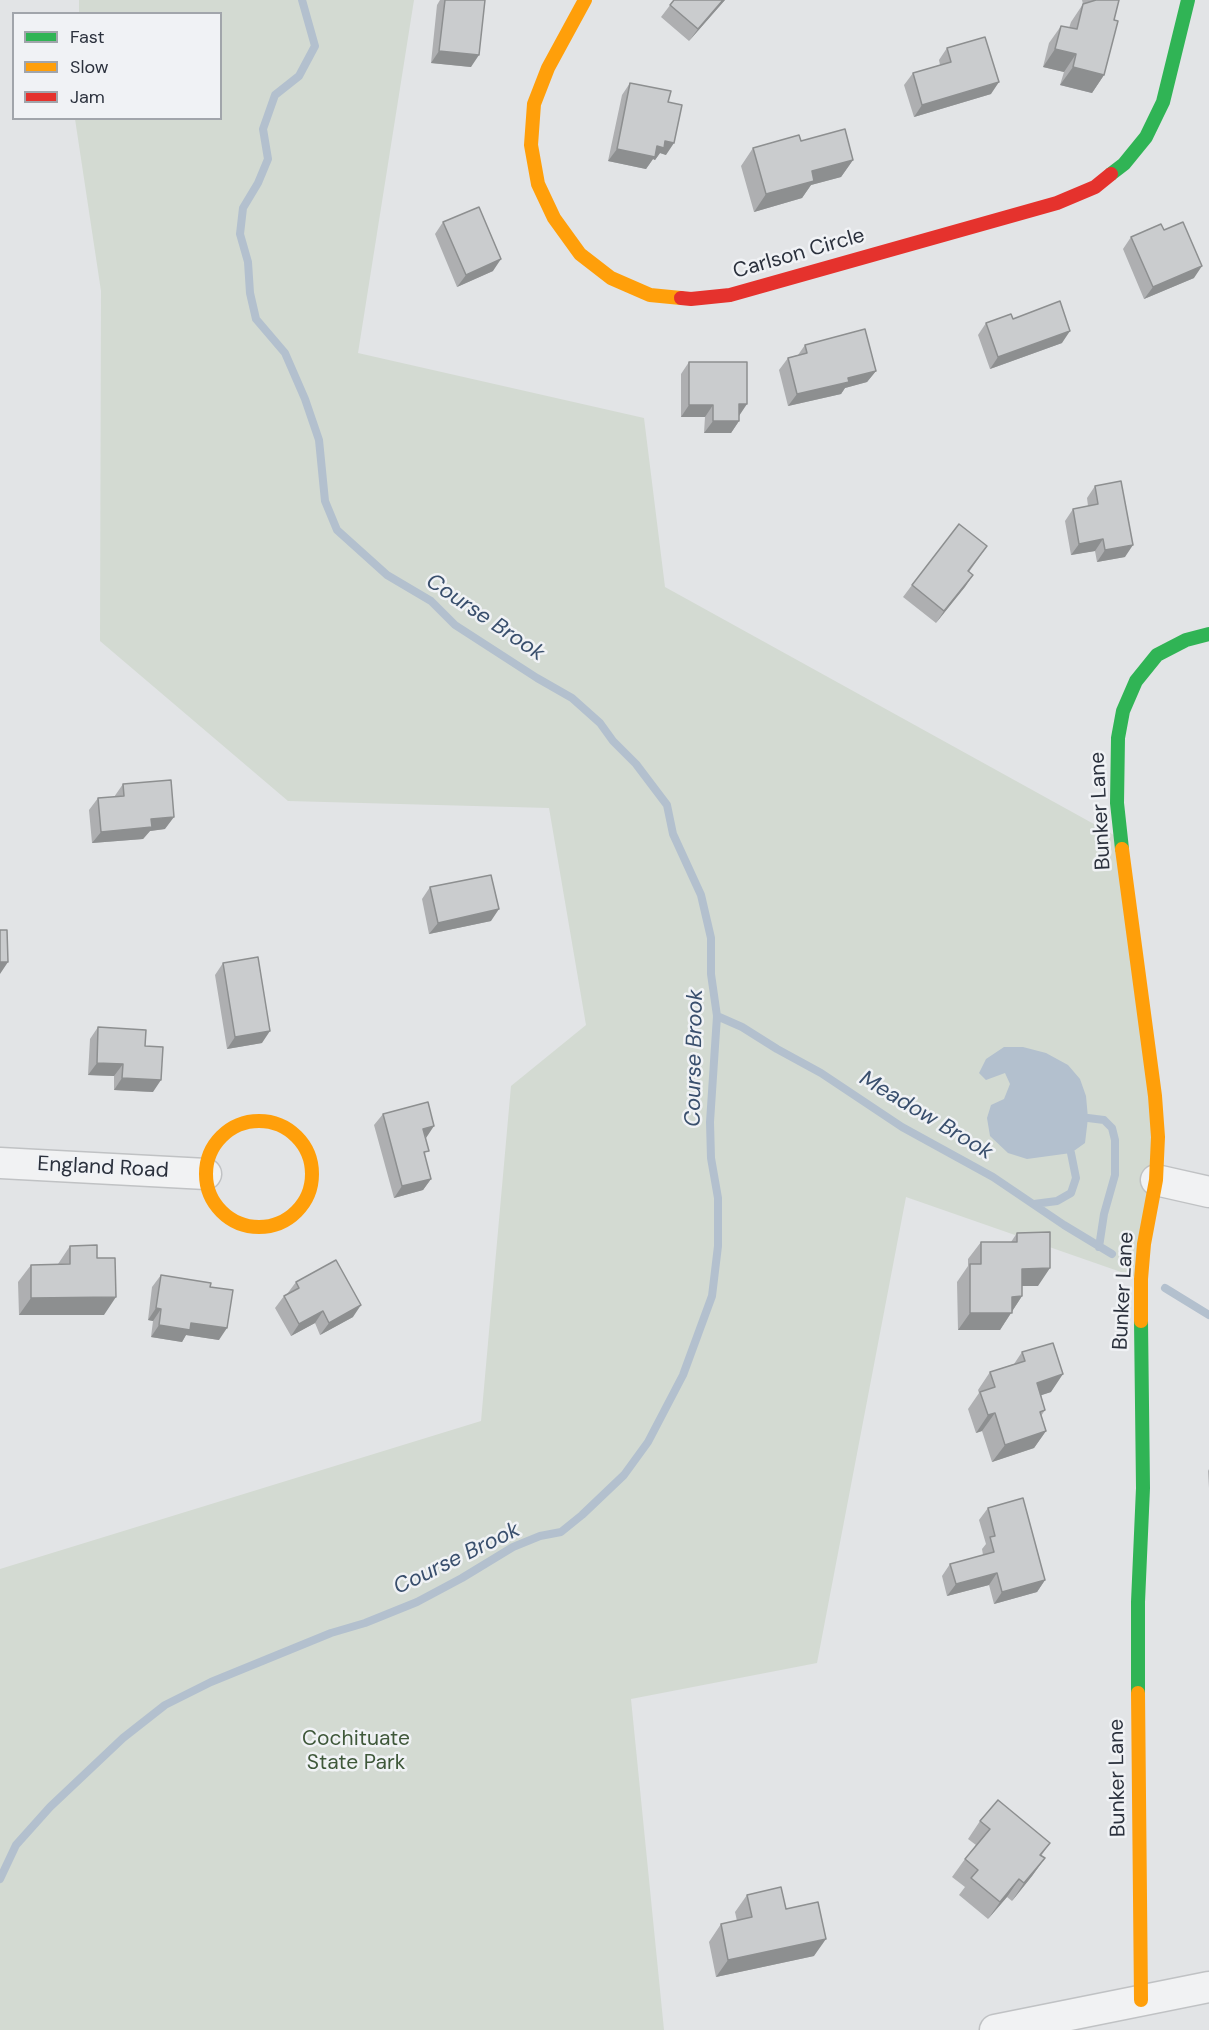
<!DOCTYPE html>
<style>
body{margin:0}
#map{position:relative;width:1209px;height:2030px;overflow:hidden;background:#e2e4e6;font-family:"DM Sans",sans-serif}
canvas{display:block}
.legend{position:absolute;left:12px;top:12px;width:210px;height:108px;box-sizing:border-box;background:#f0f2f5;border:2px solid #a1a5ab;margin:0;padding:8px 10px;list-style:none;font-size:18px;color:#2b313d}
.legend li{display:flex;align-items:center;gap:12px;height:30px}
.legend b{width:30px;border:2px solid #a1a5ab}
</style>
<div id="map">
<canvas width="1209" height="2030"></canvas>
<ul class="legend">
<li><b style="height:8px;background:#30b455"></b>Fast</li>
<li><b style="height:8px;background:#ff9f0a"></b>Slow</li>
<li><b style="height:8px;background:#e5322d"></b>Jam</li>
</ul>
</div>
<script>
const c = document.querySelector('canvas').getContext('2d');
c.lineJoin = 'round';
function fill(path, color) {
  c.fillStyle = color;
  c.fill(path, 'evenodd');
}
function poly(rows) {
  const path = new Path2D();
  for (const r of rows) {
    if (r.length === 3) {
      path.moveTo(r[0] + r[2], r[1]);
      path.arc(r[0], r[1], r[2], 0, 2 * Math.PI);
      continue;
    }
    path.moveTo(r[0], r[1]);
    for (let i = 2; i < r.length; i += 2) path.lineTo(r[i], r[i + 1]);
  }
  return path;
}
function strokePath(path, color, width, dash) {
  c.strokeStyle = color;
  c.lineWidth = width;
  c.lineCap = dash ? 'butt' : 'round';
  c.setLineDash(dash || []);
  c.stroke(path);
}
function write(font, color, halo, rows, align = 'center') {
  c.font = font + ' "DM Sans",sans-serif';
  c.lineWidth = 5;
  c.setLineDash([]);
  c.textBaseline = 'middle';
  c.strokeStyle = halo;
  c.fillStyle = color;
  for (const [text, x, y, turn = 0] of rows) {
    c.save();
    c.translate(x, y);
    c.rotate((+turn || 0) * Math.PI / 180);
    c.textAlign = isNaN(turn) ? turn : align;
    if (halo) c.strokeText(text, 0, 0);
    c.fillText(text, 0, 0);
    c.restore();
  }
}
const green = poly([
 [79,0,414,0,358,353,644,418,665,587,1121,839,1155,1096,1141,1279,906,1197,817,1663,631,1699,664,2030,0,2030,0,1569,481,1421,511,1086,586,1025,549,808,288,801,100,641,101,291,75,119,220,118,220,14,79,13]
]);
const water = poly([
 [1004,1047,1023,1047,1046,1053,1068,1065,1080,1079,1086,1096,1088,1118,1085,1143,1071,1153,1027,1159,1008,1153,990,1136,987,1118,991,1105,1004,1099,1010,1084,1005,1073,986,1080,979,1073,986,1059]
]);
const stream = poly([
 [717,1016,742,1027,777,1049,821,1073,902,1127,993,1177,1064,1225,1112,1254],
 [1088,1118,1104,1120,1112,1128,1115,1140,1115,1175,1104,1214,1099,1247],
 [1034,1204,1057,1201,1071,1193,1076,1178,1071,1153],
 [1165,1288,1209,1315],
 [0,1879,16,1845,50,1807,123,1738,165,1705,211,1682,331,1633,365,1623,417,1602,462,1578,513,1547,540,1536,561,1532,582,1515,624,1475,648,1442,683,1375,712,1296,718,1246,718,1198,711,1158,710,1122,717,1016,711,974,711,938,701,895,673,834,667,805,636,764,613,741,600,723,572,698,537,678,455,625,431,601,387,575,337,530,325,501,319,440,305,399,285,353,256,319,250,293,248,262,240,234,243,208,258,183,268,159,263,129,275,95,299,76,315,46,302,0]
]);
const street = poly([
 [0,1163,206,1174],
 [1156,1180,1209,1192],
 [995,2030,1209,1987]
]);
const fast = poly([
 [1111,174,1124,164,1146,137,1163,102,1188,0],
 [1122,849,1117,803,1118,738,1123,711,1136,681,1157,655,1186,640,1209,634],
 [1138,1693,1138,1602,1143,1488,1141,1321]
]);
const slow = poly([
 [585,0,548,68,534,104,531,145,538,184,554,218,580,254,611,278,650,295,681,298],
 [1122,849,1155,1096,1158,1137,1156,1180,1144,1244,1141,1279,1141,1321],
 [259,1174,53],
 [1138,1693,1141,2000]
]);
const jam = poly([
 [681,298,691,299,730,295,1057,203,1095,187,1111,174]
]);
const wall = poly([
 [440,0,485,0,471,67,431,63,437,5],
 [674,0,725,0,689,41,661,17],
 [1082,0,1119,0,1114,20,1104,75,1092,93,1060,85,1064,72,1043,67,1049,43,1061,26,1069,28,1071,22,1083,4],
 [947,48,991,94,914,117,904,85,913,73,940,65,939,60],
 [630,83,668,102,666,155,660,153,655,160,653,159,646,169,608,161,622,95],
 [801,141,853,160,841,177,811,185,802,198,754,212,741,166,753,148],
 [443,222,493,271,457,287,435,234],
 [1164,230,1194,278,1144,299,1123,249,1131,237],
 [1013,319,1062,343,990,369,978,335,986,323],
 [805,345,876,371,867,382,845,388,841,394,788,406,779,370,788,358,798,355],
 [689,362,739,416,739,421,731,433,704,433,705,417,681,417,681,374],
 [1095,486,1125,557,1097,562,1095,551,1071,555,1065,521,1073,509,1088,506,1087,498],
 [987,546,969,572,973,575,936,623,903,597,912,585],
 [123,784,165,829,150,831,143,839,92,843,89,810,98,798,114,797],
 [430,887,491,921,429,934,422,899],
 [223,963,262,1043,227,1049,215,975],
 [98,1027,145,1046,153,1092,114,1090,114,1076,88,1075,90,1039],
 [383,1114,426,1138,425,1156,431,1179,423,1190,394,1198,374,1125],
 [1017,1233,1038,1286,1022,1286,1022,1296,1000,1330,958,1330,957,1282,968,1266,968,1259,981,1242,1011,1242],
 [70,1246,97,1258,104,1315,19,1315,18,1282,31,1265,58,1264],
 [161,1275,210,1287,219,1340,186,1335,182,1342,151,1337,153,1321,148,1320,152,1287],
 [296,1282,353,1317,320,1335,315,1323,291,1336,275,1308,284,1296,287,1294],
 [1022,1352,1051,1392,1041,1395,1045,1410,1041,1416,1046,1431,1034,1448,992,1462,982,1431,976,1433,968,1409,979,1393,978,1390,990,1372,1014,1364],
 [1209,1469,1209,1488,1208,1471],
 [988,1508,1045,1580,1037,1592,994,1604,989,1585,947,1596,942,1576,950,1564,983,1555,982,1549,986,1544,979,1520],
 [980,1821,1050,1843,1041,1856,1045,1858,1032,1876,1012,1901,1007,1897,988,1919,959,1895,965,1887,952,1877,965,1859,976,1845,968,1839],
 [747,1895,814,1956,716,1977,709,1942,721,1924,737,1921,735,1912]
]);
const shadedWall = poly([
 [723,0,725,0,689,41,698,29],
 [1055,49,1076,54,1064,72,1043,67],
 [439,51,479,55,471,67,431,63],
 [1073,67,1104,75,1092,93,1060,85],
 [999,82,991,94,914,117,922,105],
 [665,141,674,143,666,155,660,153,655,160,653,159,646,169,608,161,617,149,657,146],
 [853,160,841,177,811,185,802,198,754,212,766,194,812,171],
 [501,259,493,271,457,287,466,275],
 [1202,266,1194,278,1144,299,1153,287],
 [1070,331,1062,343,990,369,998,357],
 [876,371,867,382,845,388,841,394,788,406,797,394,848,378],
 [739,404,747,404,739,416],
 [689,405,713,405,705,417,681,417],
 [713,421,739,421,731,433,704,433],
 [1103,539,1095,551,1071,555,1079,544],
 [1133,545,1125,557,1097,562,1105,550],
 [973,575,965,587,936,623,944,611],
 [174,817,165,829,150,831,143,839,92,843,101,832,151,819],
 [499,909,491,921,429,934,438,923],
 [0,962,8,962,0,974],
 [270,1031,262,1043,227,1049,235,1037],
 [97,1063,123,1064,114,1076,88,1075],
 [122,1078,161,1080,153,1092,114,1090],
 [434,1126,426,1138,423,1129],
 [431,1179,423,1190,394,1198,402,1186],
 [1050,1268,1038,1286,1009,1286,1022,1269],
 [1022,1296,1000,1330,958,1330,970,1313,1012,1297],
 [116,1297,104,1315,19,1315,31,1298],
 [361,1305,353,1317,320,1335,329,1323],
 [156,1308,161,1309,153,1321,148,1320],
 [323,1311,315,1323,291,1336,299,1324],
 [191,1323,227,1328,219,1340,186,1335,182,1342,151,1337,159,1325],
 [1063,1374,1051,1392,1024,1401,1037,1383],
 [995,1413,982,1431,976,1433,988,1415],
 [1046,1431,1034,1448,992,1462,1005,1445],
 [997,1573,989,1585,947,1596,956,1584],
 [1045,1580,1037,1592,994,1604,1002,1592],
 [1045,1858,1032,1876,1012,1901,1024,1883],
 [1019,1879,1007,1897,988,1919,1000,1902],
 [826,1939,814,1956,716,1977,728,1960]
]);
const building = poly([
 [445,0,485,0,479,55,439,51,445,0],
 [674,0,723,0,698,29,670,5,674,0],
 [1096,0,1119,0,1114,20,1118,21,1104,75,1073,67,1076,54,1055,49,1061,26,1077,29,1083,4,1096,0],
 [985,37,999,82,922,105,913,73,951,62,947,48,985,37],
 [630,83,671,91,668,102,682,105,674,143,665,141,664,148,657,146,655,157,617,149,630,83],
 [845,129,853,160,812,171,814,181,766,194,753,148,799,135,801,141,845,129],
 [479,207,501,259,466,275,443,222,479,207],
 [1183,222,1202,266,1153,287,1131,237,1161,224,1164,230,1183,222],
 [1060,301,1070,331,998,357,986,323,1011,314,1013,319,1060,301],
 [865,329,876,371,848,378,849,382,797,394,788,358,807,353,805,345,865,329],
 [689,362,747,362,747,404,739,404,739,421,713,421,713,405,689,405,689,362],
 [1121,481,1133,545,1105,550,1103,539,1079,544,1073,509,1098,504,1095,486,1121,481],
 [959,524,987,546,968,571,973,575,944,611,912,585,959,524],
 [171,780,174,817,151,819,152,827,101,832,98,798,124,796,123,784,171,780],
 [491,875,499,909,438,923,430,887,491,875],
 [0,930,7,930,8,962,0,962,0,930],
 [258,957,270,1031,235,1037,223,963,258,957],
 [98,1027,146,1030,145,1046,163,1047,161,1080,122,1078,123,1064,97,1063,98,1027],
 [428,1102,434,1126,423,1129,429,1151,424,1152,431,1179,402,1186,383,1114,428,1102],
 [1050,1232,1050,1268,1022,1269,1022,1296,1012,1297,1012,1313,970,1313,970,1264,981,1264,981,1242,1017,1242,1017,1233,1050,1232],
 [97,1245,97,1258,115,1258,116,1297,31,1298,31,1265,70,1264,70,1246,97,1245],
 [336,1260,361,1305,329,1323,323,1311,299,1324,284,1296,299,1288,296,1282,336,1260],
 [161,1275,211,1283,210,1287,233,1290,227,1328,191,1323,190,1330,159,1325,161,1309,156,1308,161,1275],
 [1053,1343,1063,1374,1037,1383,1045,1410,1040,1412,1046,1431,1005,1445,995,1413,988,1415,980,1392,995,1387,990,1372,1025,1361,1022,1352,1053,1343],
 [1023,1498,1045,1580,1002,1592,997,1573,956,1584,950,1564,994,1552,990,1537,995,1536,988,1508,1023,1498],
 [998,1800,1050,1843,1040,1855,1045,1858,1024,1883,1019,1879,1000,1902,971,1878,978,1870,965,1859,990,1829,980,1821,998,1800],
 [781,1887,786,1909,818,1902,826,1939,728,1960,721,1924,752,1917,747,1895,781,1887]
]);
const streetNames = [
 ["Carlson Circle",799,254,-16],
 ["Bunker Lane",1101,811,-93],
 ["England Road",103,1168,3],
 ["Bunker Lane",1124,1291,-87],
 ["Bunker Lane",1118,1778,-91]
];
const parkNames = [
 ["Cochituate",356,1739],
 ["State Park",356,1763]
];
const waterNames = [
 ["Course Brook",485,618,34],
 ["Course Brook",695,1058,-89],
 ["Meadow Brook",926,1116,31],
 ["Course Brook",457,1559,-26]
];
fill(green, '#d3dad2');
fill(water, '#b3c0ce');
strokePath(stream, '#b3c0ce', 8);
strokePath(street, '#c0c2c4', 33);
strokePath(street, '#f1f2f3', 30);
strokePath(fast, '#30b455', 14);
strokePath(slow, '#ff9f0a', 14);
strokePath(jam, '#e5322d', 14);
fill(wall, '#aeafb1');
fill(shadedWall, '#8d8f90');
fill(building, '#caccce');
strokePath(building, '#8d8f90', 1.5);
write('21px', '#2b313d', '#f0f2f5', streetNames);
write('21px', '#3f583a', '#f0f2f5', parkNames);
write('italic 22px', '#394f6d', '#f0f2f5', waterNames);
</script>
